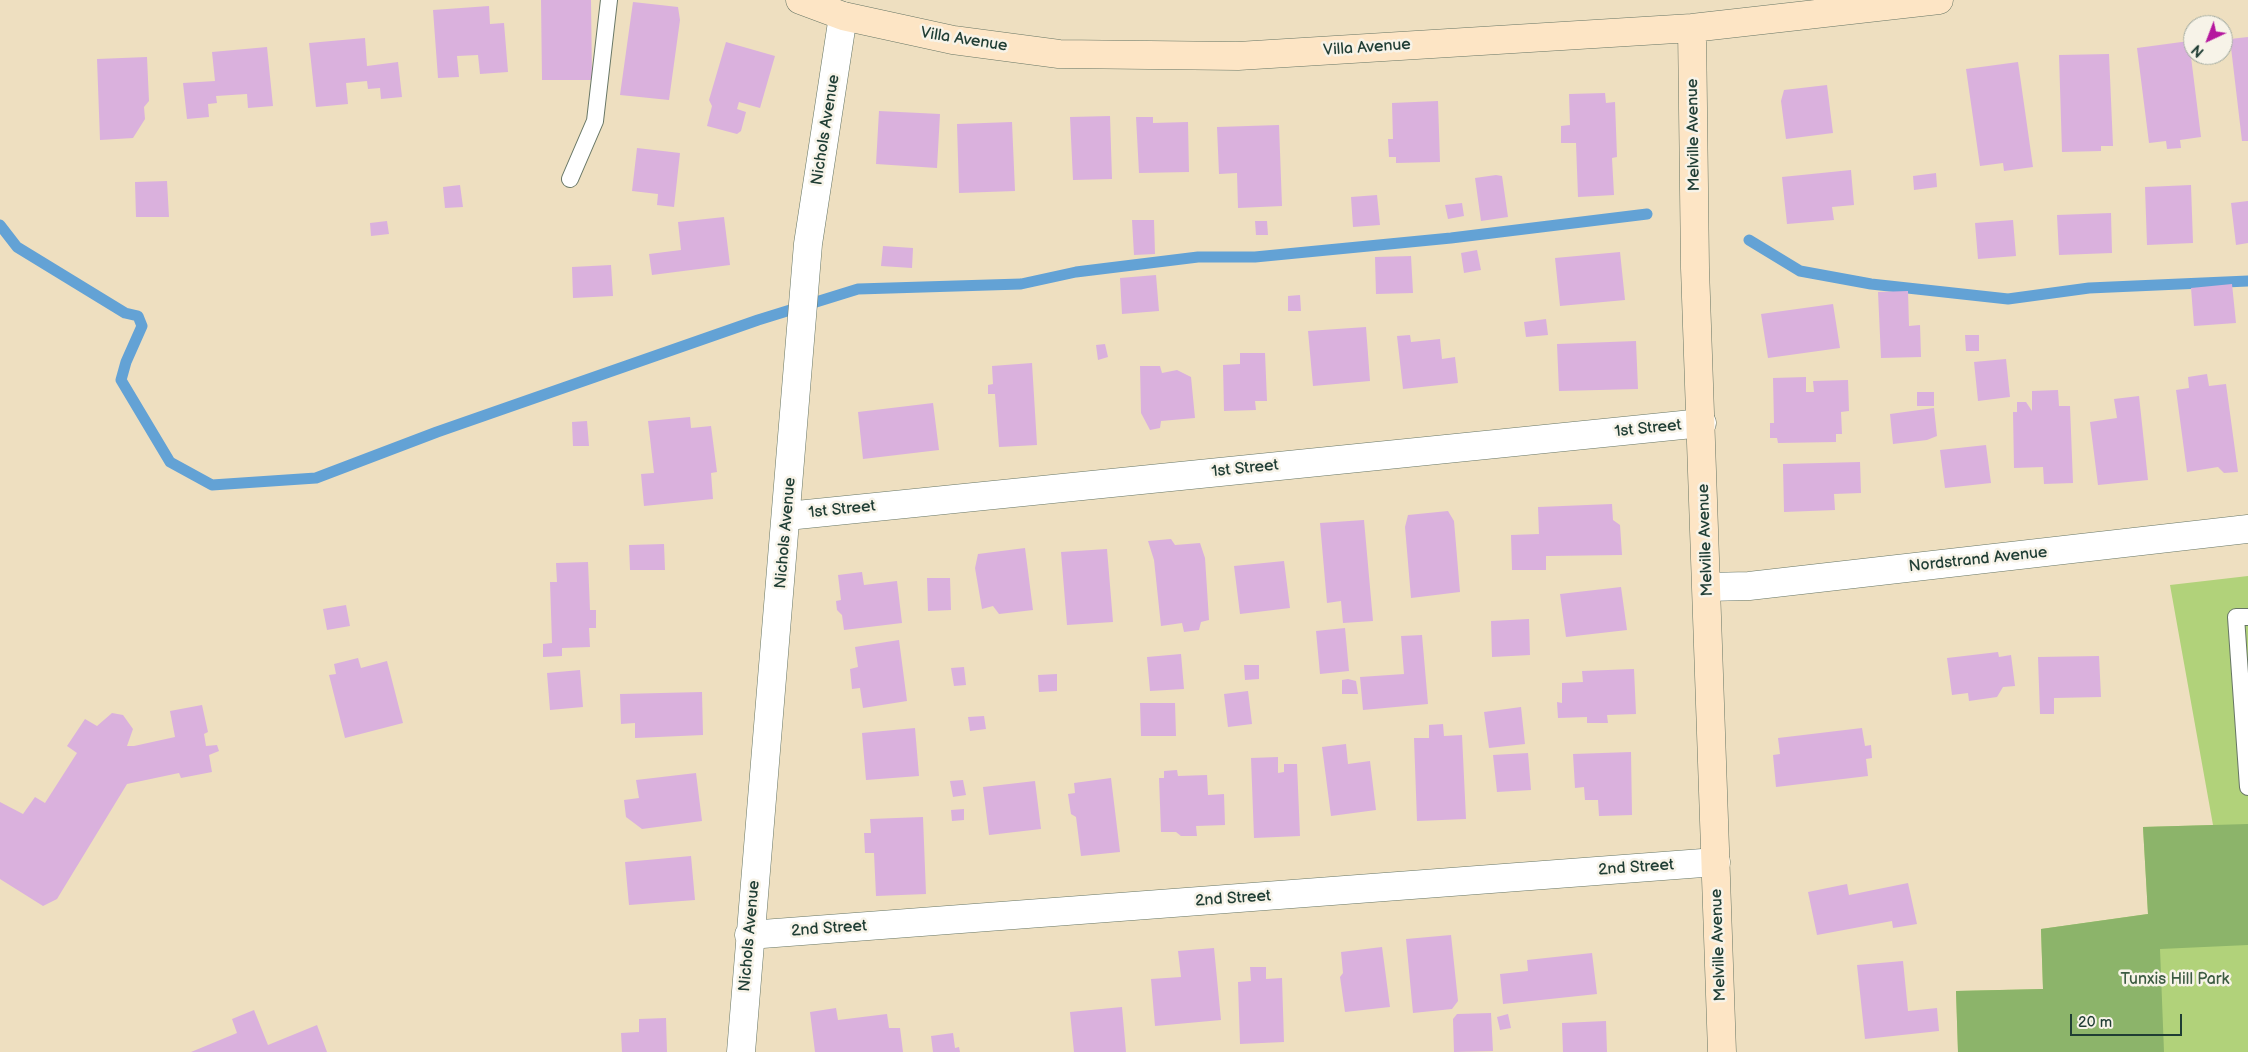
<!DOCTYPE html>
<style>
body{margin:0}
#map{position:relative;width:2248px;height:1052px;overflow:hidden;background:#eedfc0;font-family:"Balsamiq Sans",sans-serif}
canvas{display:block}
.north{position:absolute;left:2183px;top:15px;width:50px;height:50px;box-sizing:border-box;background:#f7f3e8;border:1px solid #a1aaa0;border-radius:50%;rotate:223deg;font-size:14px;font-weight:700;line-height:20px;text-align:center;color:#1f3d34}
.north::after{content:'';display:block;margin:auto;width:18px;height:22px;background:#b5179e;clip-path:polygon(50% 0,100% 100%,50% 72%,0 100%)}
.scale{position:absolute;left:2070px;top:1014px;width:112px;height:22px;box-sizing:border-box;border:2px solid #1f3d34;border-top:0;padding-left:6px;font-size:15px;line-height:18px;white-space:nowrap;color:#1f3d34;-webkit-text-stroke:4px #f7f3e8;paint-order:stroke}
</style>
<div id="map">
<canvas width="2248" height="1052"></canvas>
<div class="north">N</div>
<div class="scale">20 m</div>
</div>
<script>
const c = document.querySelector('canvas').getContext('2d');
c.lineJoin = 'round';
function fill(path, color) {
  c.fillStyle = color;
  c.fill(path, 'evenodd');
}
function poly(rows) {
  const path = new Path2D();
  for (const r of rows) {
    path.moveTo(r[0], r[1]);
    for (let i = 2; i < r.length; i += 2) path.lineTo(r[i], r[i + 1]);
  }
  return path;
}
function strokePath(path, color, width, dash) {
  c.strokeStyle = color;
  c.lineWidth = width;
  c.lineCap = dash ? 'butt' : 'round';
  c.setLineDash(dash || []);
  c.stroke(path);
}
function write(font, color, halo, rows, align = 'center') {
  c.font = font + ' "Balsamiq Sans",sans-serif';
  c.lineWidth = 5;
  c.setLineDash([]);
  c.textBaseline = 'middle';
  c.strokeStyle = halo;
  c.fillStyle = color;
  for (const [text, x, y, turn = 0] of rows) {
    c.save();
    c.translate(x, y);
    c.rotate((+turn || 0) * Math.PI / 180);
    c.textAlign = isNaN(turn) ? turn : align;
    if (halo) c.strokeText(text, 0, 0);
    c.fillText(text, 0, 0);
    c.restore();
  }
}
const green = poly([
 [2248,576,2248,1052,1958,1052,1956,991,2043,989,2041,929,2148,914,2143,827,2213,825,2170,585]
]);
const forest = poly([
 [2248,824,2248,945,2160,949,2164,1052,1958,1052,1956,991,2043,989,2041,929,2148,914,2143,827]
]);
const stream = poly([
 [0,225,17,247,125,313,138,316,142,326,126,362,121,380,170,462,212,485,316,478,437,432,758,320,858,289,1021,284,1076,272,1198,257,1255,257,1451,238,1647,214],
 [1749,240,1800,271,1871,284,2008,299,2089,288,2248,281]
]);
const building = poly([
 [541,0,591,0,592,80,542,80],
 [633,2,678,7,680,20,669,100,620,95],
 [489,6,490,24,504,23,508,72,480,74,478,55,457,56,459,77,438,78,433,10],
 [2248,37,2248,141,2242,141,2230,39],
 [365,38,367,66,398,62,402,97,381,99,380,88,368,89,367,81,346,83,348,104,316,107,309,43],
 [2189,41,2201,137,2180,140,2181,148,2167,149,2166,141,2149,143,2137,48],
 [726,42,775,56,760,108,739,102,737,109,746,112,741,131,737,134,707,126,712,106,709,100],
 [267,47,273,106,248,108,247,94,216,96,217,103,208,104,209,117,187,119,183,83,215,81,212,52],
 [2109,54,2113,146,2101,146,2101,151,2062,152,2059,55],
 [147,57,149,101,144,107,145,119,133,138,100,140,97,59],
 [2018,62,2033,167,2004,171,2003,163,1980,166,1966,69],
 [1827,85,1833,133,1786,139,1781,101,1784,90],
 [1605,93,1606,103,1615,102,1617,157,1612,158,1614,195,1578,197,1576,143,1561,143,1561,126,1570,125,1569,94],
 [1438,101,1440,162,1396,163,1396,157,1389,157,1388,139,1393,139,1392,103],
 [879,111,940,114,937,168,876,164],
 [1110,116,1112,179,1073,180,1070,117],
 [1136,117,1153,117,1153,123,1188,122,1189,172,1139,173],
 [1012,122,1015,191,959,193,957,124],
 [1279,125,1282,206,1238,208,1237,173,1219,174,1217,127],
 [637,148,680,153,674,207,657,205,658,194,632,191],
 [1851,170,1854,205,1832,207,1834,220,1787,224,1782,177],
 [1936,173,1937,187,1914,190,1913,176],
 [1496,175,1502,176,1508,217,1481,221,1475,178],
 [167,181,169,217,136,217,135,182],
 [460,185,463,207,445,208,443,187],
 [2191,185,2193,243,2147,245,2145,187],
 [1377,195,1380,225,1353,227,1351,197],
 [2248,201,2248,243,2236,245,2231,203],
 [1462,203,1464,216,1448,219,1445,205],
 [2111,213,2112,253,2059,255,2057,215],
 [724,217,730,265,652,275,649,254,681,250,678,222],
 [1132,220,1154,220,1155,254,1134,255],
 [2013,220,2016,256,1978,259,1975,223],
 [387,221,389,234,371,236,370,223],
 [1255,221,1267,221,1268,235,1256,235],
 [883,246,913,248,912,268,881,266],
 [1477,250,1481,270,1464,273,1461,253],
 [1620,252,1625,300,1560,306,1555,258],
 [1411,256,1413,293,1376,294,1375,257],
 [611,265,613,296,573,298,572,267],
 [1156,275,1159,311,1122,314,1120,278],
 [2232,284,2236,323,2194,326,2191,288],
 [1908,291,1909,326,1920,325,1921,357,1881,358,1878,292],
 [1300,295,1301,311,1288,311,1288,296],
 [1833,304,1840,348,1768,358,1761,314],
 [1546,319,1548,335,1526,337,1524,322],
 [1366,327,1370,381,1313,386,1308,331],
 [1410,335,1411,342,1440,339,1442,359,1455,357,1458,383,1403,389,1397,336],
 [1965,335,1979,335,1979,351,1966,351],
 [1636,341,1638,389,1559,391,1557,344],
 [1105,344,1108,357,1098,360,1096,345],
 [1240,353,1265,353,1267,401,1255,401,1256,410,1224,411,1223,365,1240,364],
 [2006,359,2010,397,1978,401,1974,362],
 [1032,363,1037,445,999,447,995,394,988,394,988,385,993,384,992,366],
 [1140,366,1160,366,1162,373,1177,370,1191,377,1195,418,1161,421,1160,428,1150,430,1141,413],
 [2207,374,2209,386,2226,384,2238,472,2224,473,2218,467,2187,472,2176,390,2189,388,2188,377],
 [1806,377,1806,392,1814,392,1813,381,1848,380,1849,411,1841,412,1842,434,1836,434,1836,442,1778,443,1777,438,1770,438,1770,423,1774,423,1773,378],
 [2058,390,2059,406,2070,406,2073,483,2044,484,2043,467,2014,468,2013,412,2017,412,2017,402,2026,402,2032,411,2032,391],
 [1917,392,1934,392,1934,406,1917,406],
 [2139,396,2148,480,2098,485,2090,422,2117,418,2114,399],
 [933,403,939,450,863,459,858,412],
 [1934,408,1937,436,1927,440,1893,444,1890,414],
 [690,417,691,428,711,426,717,472,711,473,713,499,644,506,641,474,654,473,648,421],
 [587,421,589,446,573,446,572,422],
 [1986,445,1991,483,1945,488,1940,450],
 [1860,462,1861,493,1834,494,1835,510,1784,512,1783,464],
 [1612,504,1613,520,1620,525,1622,555,1546,556,1546,570,1512,570,1511,535,1539,534,1538,507],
 [1448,511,1454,521,1460,592,1411,598,1405,527,1408,515],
 [1364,520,1373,621,1343,623,1341,601,1327,603,1320,523],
 [1171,539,1175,545,1200,543,1205,558,1209,620,1201,622,1199,630,1184,632,1182,623,1161,626,1154,560,1148,541],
 [664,544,665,570,630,570,629,545],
 [1025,548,1033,610,999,614,993,606,982,609,975,568,978,554],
 [1107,549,1113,622,1067,625,1061,552],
 [1284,561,1290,608,1240,614,1234,566],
 [588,562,590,610,596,610,596,628,589,628,590,647,562,648,562,656,543,657,543,644,552,643,550,582,557,582,556,563],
 [862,572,864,585,897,581,902,623,844,630,842,615,837,610,836,601,841,600,838,575],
 [927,578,950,578,951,610,928,611],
 [1621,587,1627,630,1566,637,1560,594],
 [346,605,350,626,327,630,323,609],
 [1529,619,1530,655,1492,657,1491,621],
 [1345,628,1349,671,1320,674,1316,631],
 [1422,635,1428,704,1363,710,1360,677,1404,674,1401,636],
 [899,640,907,701,863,708,860,688,852,689,850,669,858,667,855,647],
 [1998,652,1999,657,2011,655,2015,686,2003,687,1997,697,1969,701,1968,693,1952,695,1947,658],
 [1181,654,1184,689,1150,691,1147,657],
 [2099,656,2101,697,2054,698,2054,714,2040,714,2038,657],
 [358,658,361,668,387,661,403,723,345,738,329,675,336,674,334,664],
 [1244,665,1259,665,1259,679,1245,680],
 [964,667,966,685,954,686,951,668],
 [1634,669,1636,714,1607,715,1608,723,1587,723,1587,717,1558,718,1557,702,1562,703,1562,683,1583,682,1582,671],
 [580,670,583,707,550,710,547,673],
 [1057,674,1057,691,1039,692,1038,675],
 [1348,679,1356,681,1358,694,1342,694,1342,680],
 [1248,691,1252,724,1228,727,1224,694],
 [702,692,703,735,635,738,635,723,621,724,620,694],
 [1140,703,1175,703,1176,736,1141,736],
 [202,705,208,732,204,734,206,746,217,745,219,751,209,755,212,772,181,778,179,773,127,784,57,899,43,906,0,879,0,802,23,814,35,797,45,803,77,753,67,746,85,719,97,726,112,713,123,715,133,729,127,746,134,746,175,737,170,711],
 [1521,707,1525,744,1489,748,1484,712],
 [984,716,986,729,970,731,968,717],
 [1443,724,1444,736,1462,735,1466,819,1417,821,1414,738,1429,738,1429,725],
 [915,728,919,776,866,780,862,733],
 [1862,728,1865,746,1871,745,1872,758,1866,759,1868,776,1776,787,1773,755,1780,754,1778,738],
 [1346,744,1348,764,1370,761,1376,810,1331,816,1322,747],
 [1631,752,1632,815,1599,816,1598,800,1585,800,1584,787,1575,788,1573,754],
 [1528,753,1531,790,1497,792,1493,755],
 [1278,757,1278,773,1284,772,1284,764,1297,764,1300,836,1254,838,1251,758],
 [1177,770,1178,776,1207,775,1208,795,1224,794,1225,825,1196,826,1197,836,1181,836,1176,832,1161,832,1159,778,1164,778,1164,771],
 [696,773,702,821,642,829,626,817,624,800,639,798,636,780],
 [1111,778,1120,852,1081,856,1076,817,1071,814,1068,794,1075,793,1074,783],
 [963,780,966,795,953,797,950,781],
 [1035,781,1041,829,989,835,983,787],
 [964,809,964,820,952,821,951,810],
 [923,817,926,894,876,896,874,853,865,853,864,833,871,833,870,819],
 [691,856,695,900,629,905,625,862],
 [1908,883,1917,924,1893,928,1892,921,1817,935,1808,892,1847,884,1849,895],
 [1451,935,1458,1001,1452,1009,1413,1013,1406,939],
 [1382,947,1390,1007,1345,1012,1340,977,1343,973,1341,952],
 [1214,948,1221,1020,1155,1026,1151,979,1181,977,1178,951],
 [1592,953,1597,994,1503,1004,1500,974,1528,971,1527,960],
 [1903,961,1908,1011,1937,1008,1939,1031,1865,1039,1857,965],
 [1250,967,1266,967,1266,979,1282,978,1284,1042,1240,1044,1238,982,1251,981],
 [1122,1007,1126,1052,1074,1052,1070,1012],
 [836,1008,838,1020,887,1014,889,1028,900,1028,903,1052,815,1052,810,1012],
 [254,1010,268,1045,317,1025,327,1052,191,1052,237,1033,232,1019],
 [1491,1013,1493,1051,1454,1052,1453,1019,1457,1014],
 [1508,1014,1511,1028,1500,1030,1497,1017],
 [666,1018,667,1052,622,1052,621,1033,639,1032,639,1019],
 [1606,1021,1607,1052,1563,1052,1562,1023],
 [953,1033,955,1048,959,1047,960,1052,933,1052,931,1036]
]);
const lane = poly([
 [570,179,595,121,609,0],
 [2248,617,2236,617,2248,787]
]);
const street = poly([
 [787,516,1702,423],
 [1707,587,1749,586,2248,529],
 [749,935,1716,862],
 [741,1052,808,244,843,16]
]);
const secondary = poly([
 [800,0,843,16,953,40,1059,54,1238,56,1692,28,1939,0],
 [1692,28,1695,268,1722,1052]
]);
const streetNames = [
 ["Villa Avenue",964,40,9],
 ["Villa Avenue",1367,48,-4],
 ["Nichols Avenue",826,130,-81],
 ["Melville Avenue",1694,135,-91],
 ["1st Street",1648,429,-6],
 ["1st Street",1245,469,-6],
 ["1st Street",842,510,-6],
 ["Nichols Avenue",786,533,-85],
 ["Melville Avenue",1706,540,-92],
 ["Nordstrand Avenue",1978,560,-6],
 ["2nd Street",1636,868,-4],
 ["2nd Street",1233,899,-4],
 ["2nd Street",829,929,-4],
 ["Nichols Avenue",750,936,-85],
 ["Melville Avenue",1719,945,-92]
];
const parkNames = [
 ["Tunxis Hill Park",2175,980]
];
fill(green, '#b1d27a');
fill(forest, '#8cb46a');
strokePath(stream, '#63a2d5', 11);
fill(building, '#dab1dd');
strokePath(lane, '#677665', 18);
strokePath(street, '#677665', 29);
strokePath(secondary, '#677665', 29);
strokePath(lane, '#fff', 16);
strokePath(street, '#fff', 28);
strokePath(secondary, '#fde5c5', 28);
write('16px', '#1f3d34', '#f7f3e8', streetNames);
write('16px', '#3c5b42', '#f7f3e8', parkNames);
</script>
